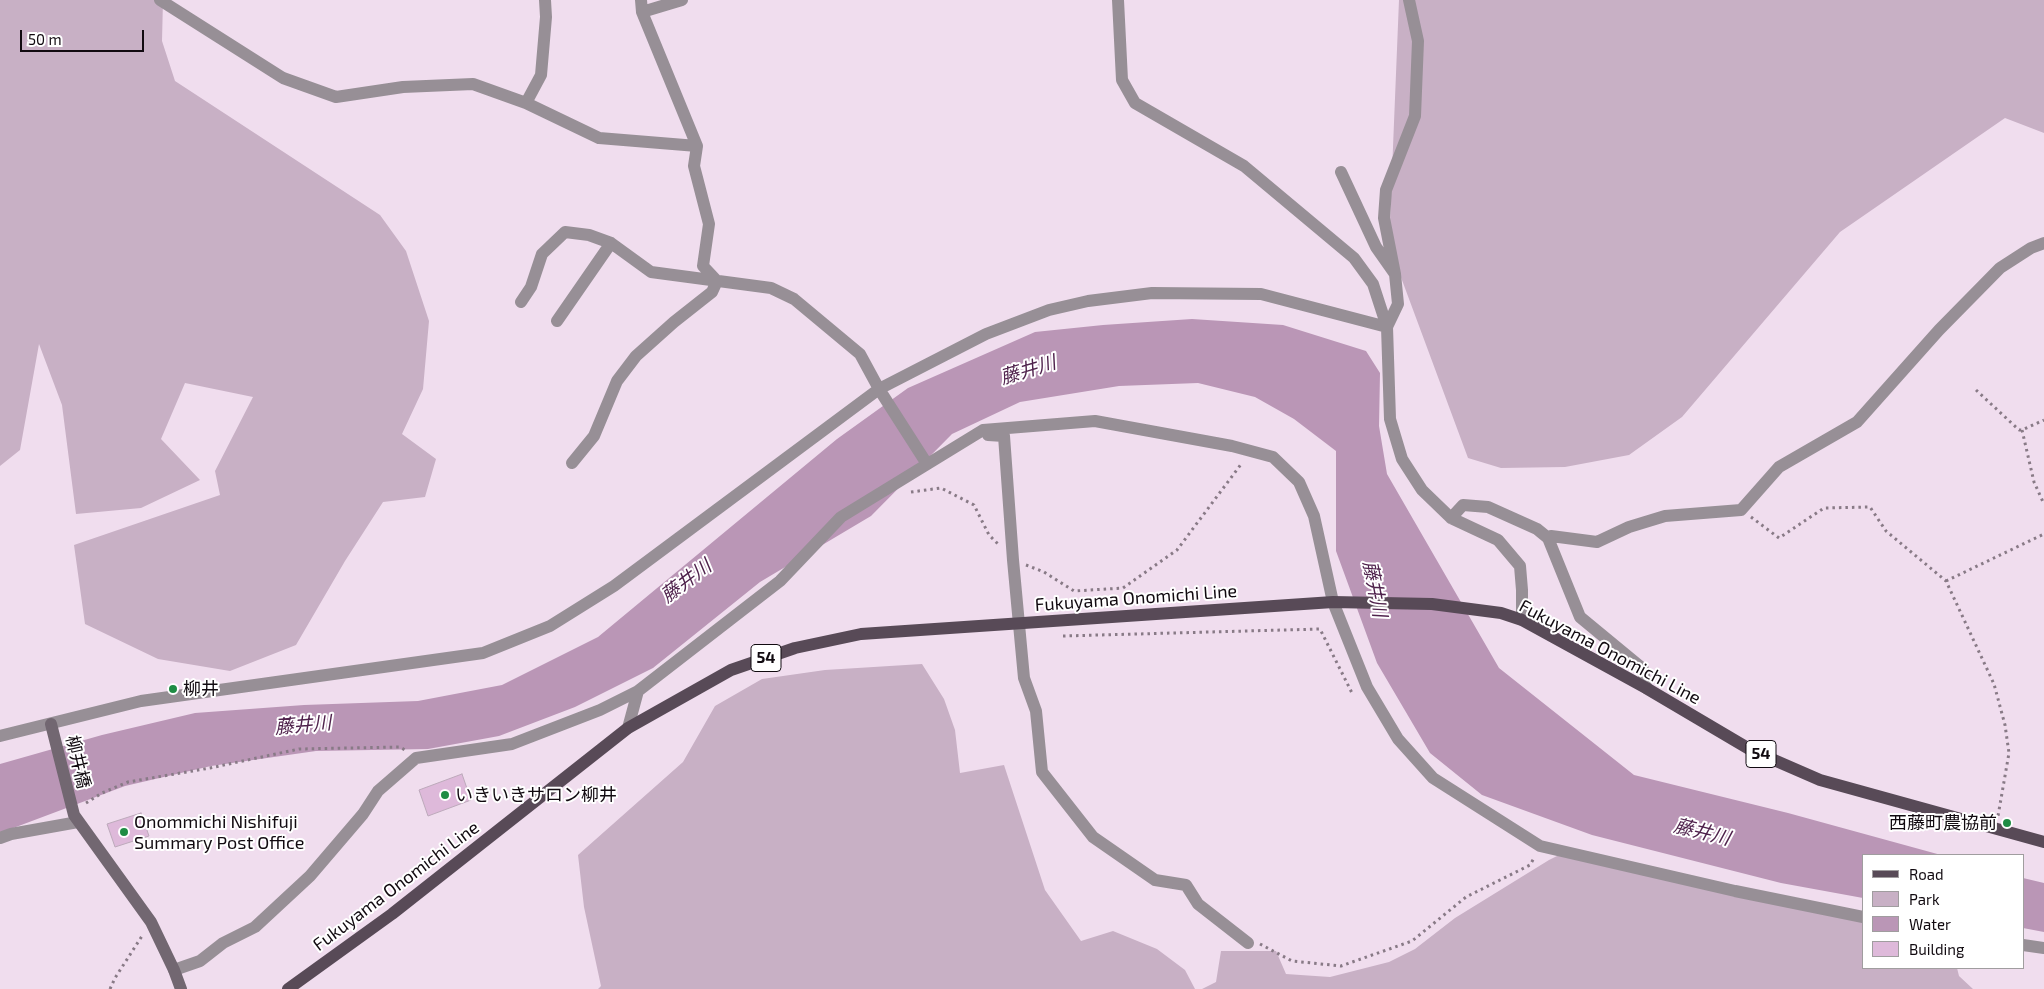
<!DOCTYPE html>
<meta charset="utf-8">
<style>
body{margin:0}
#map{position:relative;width:2044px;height:989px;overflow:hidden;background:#f0ddee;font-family:"Exo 2",sans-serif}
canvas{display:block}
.legend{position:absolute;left:1862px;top:854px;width:162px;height:115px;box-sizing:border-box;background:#fff;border:1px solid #a09d9f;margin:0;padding:6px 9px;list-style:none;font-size:15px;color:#110a10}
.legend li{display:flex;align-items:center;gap:10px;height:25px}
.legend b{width:25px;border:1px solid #a09d9f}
.scale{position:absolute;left:20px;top:30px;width:124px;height:22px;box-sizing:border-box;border:2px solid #110a10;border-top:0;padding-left:6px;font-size:15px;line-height:18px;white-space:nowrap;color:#110a10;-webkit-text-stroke:4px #fff;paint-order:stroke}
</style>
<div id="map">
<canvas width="2044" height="989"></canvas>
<ul class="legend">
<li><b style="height:6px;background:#584a57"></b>Road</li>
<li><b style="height:14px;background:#c8b0c5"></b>Park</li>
<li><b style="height:14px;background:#ba96b6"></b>Water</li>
<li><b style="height:14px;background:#deb9da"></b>Building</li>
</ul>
<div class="scale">50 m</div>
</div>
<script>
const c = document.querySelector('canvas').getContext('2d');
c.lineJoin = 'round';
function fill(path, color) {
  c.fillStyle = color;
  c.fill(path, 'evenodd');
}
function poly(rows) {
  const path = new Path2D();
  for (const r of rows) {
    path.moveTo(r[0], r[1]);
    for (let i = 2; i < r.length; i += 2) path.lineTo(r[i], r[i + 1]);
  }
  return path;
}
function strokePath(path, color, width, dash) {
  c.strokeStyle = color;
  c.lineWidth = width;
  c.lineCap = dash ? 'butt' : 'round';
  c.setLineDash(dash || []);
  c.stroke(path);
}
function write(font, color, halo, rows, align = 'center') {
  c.font = font + ' "Exo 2","Noto Sans JP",sans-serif';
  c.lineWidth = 4;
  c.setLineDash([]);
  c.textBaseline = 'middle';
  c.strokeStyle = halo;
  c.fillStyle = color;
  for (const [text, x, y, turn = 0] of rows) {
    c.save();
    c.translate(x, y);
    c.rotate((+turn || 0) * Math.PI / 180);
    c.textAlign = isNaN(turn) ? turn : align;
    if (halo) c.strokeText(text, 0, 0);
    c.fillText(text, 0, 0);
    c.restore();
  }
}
const green = poly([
 [0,0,163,0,162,41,175,81,380,215,406,251,429,321,423,389,402,434,436,459,425,497,383,502,345,561,296,645,230,671,158,659,85,624,74,545,220,495,215,471,253,397,185,383,161,439,200,480,141,508,76,514,62,405,39,344,20,450,0,466],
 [1399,0,2044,0,2044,133,2005,118,1840,232,1682,417,1629,455,1565,467,1501,468,1468,458,1389,245],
 [922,664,944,699,955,730,960,773,1004,765,1045,890,1081,941,1113,931,1157,949,1185,970,1195,989,598,989,601,986,584,907,578,855,683,762,715,706,762,679,825,670],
 [1567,851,1863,918,1863,968,1957,968,1959,976,1973,989,1202,989,1216,982,1221,951,1276,951,1286,974,1330,977,1389,962,1415,949,1455,918,1549,860]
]);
const water = poly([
 [1192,319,1283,325,1366,351,1380,373,1379,426,1387,474,1499,668,1634,775,1788,813,1941,855,1863,855,1863,898,1781,883,1592,835,1482,795,1430,753,1377,663,1336,551,1336,451,1294,419,1255,397,1198,383,1119,386,1020,402,952,434,871,516,760,582,653,668,575,707,499,736,428,749,316,751,211,766,125,786,0,833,0,764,102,735,195,713,304,705,418,701,502,685,598,637,837,439,908,388,1035,332,1103,325],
 [2023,878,2044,883,2044,932,2023,928]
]);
const building = poly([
 [462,774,471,800,428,816,419,790,462,774],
 [141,813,149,836,115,847,107,824,141,813]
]);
const path = poly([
 [1976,390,2019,430,2022,430,2044,420],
 [2022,430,2034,482,2044,504],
 [911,492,941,488,974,505,989,535,998,544],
 [1751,517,1779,538,1824,508,1870,507,1886,531,1946,581,1994,684,2005,725,2009,753,1998,816],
 [1026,565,1044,572,1074,591,1123,588,1177,550,1242,463],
 [1946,581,2044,534],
 [1063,636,1320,629,1352,693],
 [86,803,102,793,128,782,210,768,299,749,400,747,405,750],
 [1260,944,1292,961,1341,966,1412,941,1466,897,1530,865,1534,858],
 [110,989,115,978,142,936]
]);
const street = poly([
 [160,0,283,78,336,97,403,87,473,84,526,103,599,138,697,146],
 [641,0,642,12,697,146,694,166,709,224,703,266,717,281],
 [1118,0,1122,80,1135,103,1244,166,1354,258,1373,284,1387,327,1390,419,1402,459,1422,490,1451,518,1498,540,1520,566,1522,590,1522,620],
 [642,12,682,0],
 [526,103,541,75,546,17,545,0],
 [1341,172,1376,247,1395,274,1398,304,1387,327],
 [1395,274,1384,218,1386,190,1415,116,1418,41,1409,0],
 [521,302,531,287,542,254,565,232,589,235,611,243,651,272,771,288,794,299,860,354,879,389,927,464],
 [557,321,611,243],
 [988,435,1004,436,1013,560,1024,678,1036,711,1042,772,1093,837,1155,880,1186,885,1198,904,1248,943],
 [572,463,594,436,617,381,636,356,674,322,712,292,717,281],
 [1451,518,1463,505,1488,507,1537,529,1548,538,1580,617,1643,669,1646,688],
 [1548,538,1551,536,1597,542,1629,527,1665,516,1741,510,1779,467,1857,422,1939,330,2000,268,2031,248,2044,243],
 [628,728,638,691],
 [0,736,141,701,483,653,550,626,614,586,879,389,986,334,1049,310,1088,301,1152,293,1261,294,1387,327],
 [0,838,11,834,78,822],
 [2023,945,2044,948],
 [174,970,200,961,223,943,255,927,310,876,363,814,378,791,416,758,512,744,600,710,638,691,780,581,841,517,983,430,1095,421,1232,446,1273,457,1299,482,1314,516,1333,602,1367,687,1398,739,1433,778,1540,846,1735,891,1863,917]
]);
const secondary = poly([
 [51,724,74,815,151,922,174,970,181,989]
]);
const primary = poly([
 [288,989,392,914,628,728,731,670,795,648,861,634,1333,602,1432,604,1501,613,1522,620,1646,688,1751,750,1820,780,2044,842]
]);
const markers = [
 [173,689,5,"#1e8c44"],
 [445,795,5,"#1e8c44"],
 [2007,823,5,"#1e8c44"],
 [124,832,5,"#1e8c44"]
];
const shields = [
 [766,658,30],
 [1761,754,30]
];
const shieldNames = [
 ["54",766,658],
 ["54",1761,754]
];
const streetNames = [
 ["Fukuyama Onomichi Line",1136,598,-4],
 ["Fukuyama Onomichi Line",1610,652,28],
 ["柳井橋",78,762,77],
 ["Fukuyama Onomichi Line",396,886,-37]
];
const poiNames = [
 ["柳井",183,689],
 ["いきいきサロン柳井",455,795],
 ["Onommichi Nishifuji",134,822],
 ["Summary Post Office",134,843],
 ["西藤町農協前",1997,823,"right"]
];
const waterNames = [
 ["藤井川",1028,370,-17],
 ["藤井川",686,581,-37],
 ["藤井川",1375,589,79],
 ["藤井川",303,725,-5],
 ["藤井川",1702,832,14]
];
fill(green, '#c8b0c5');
fill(water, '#ba96b6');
fill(building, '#deb9da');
strokePath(building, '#bca9ba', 1);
strokePath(path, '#887a86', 3, [2.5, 4]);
strokePath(street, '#978f96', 12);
strokePath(secondary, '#726771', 12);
strokePath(primary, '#584a57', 12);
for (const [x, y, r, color] of markers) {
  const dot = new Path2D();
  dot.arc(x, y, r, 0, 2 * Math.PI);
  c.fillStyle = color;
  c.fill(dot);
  strokePath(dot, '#fff', 2);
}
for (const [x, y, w] of shields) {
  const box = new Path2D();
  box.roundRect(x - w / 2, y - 13.5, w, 27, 4);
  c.fillStyle = '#fff';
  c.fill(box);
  strokePath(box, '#110a10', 1);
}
write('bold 16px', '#110a10', null, shieldNames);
write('18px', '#110a10', '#fff', streetNames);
write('18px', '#110a10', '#fff', poiNames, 'left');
write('italic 19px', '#4f224c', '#fff', waterNames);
</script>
